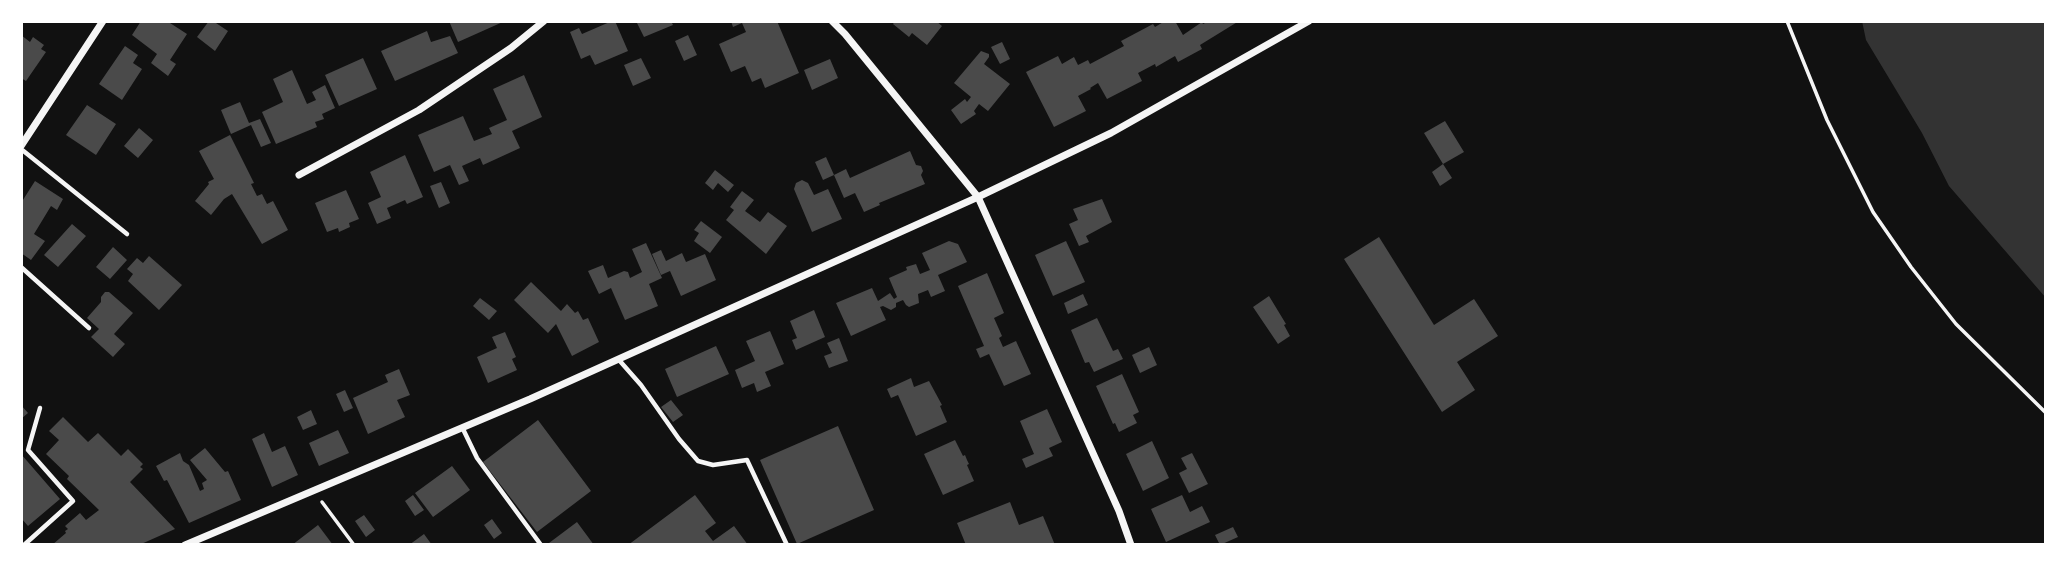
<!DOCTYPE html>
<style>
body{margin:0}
#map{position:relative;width:2067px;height:566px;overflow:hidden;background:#111;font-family:Overpass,sans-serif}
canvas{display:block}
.frame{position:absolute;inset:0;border:23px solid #fff;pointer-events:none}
</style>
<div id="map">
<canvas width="2067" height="566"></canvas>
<div class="frame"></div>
</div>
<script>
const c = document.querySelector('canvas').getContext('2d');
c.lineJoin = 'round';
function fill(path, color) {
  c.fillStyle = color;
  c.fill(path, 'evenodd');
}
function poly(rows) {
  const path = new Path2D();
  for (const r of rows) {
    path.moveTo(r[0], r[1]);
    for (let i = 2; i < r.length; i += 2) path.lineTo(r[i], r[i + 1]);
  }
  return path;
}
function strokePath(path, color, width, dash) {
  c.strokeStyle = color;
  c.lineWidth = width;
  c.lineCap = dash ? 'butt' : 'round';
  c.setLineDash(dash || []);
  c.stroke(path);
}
const water = poly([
 [1862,21,2046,21,2046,298,1949,186,1922,133,1866,40]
]);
const building = poly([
 [141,21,171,21,170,23,187,34,170,60,176,64,168,76,151,63,157,54,132,35],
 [209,21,213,21,228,31,215,51,197,37],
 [449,21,505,21,458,42],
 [612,21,615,21,628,51,595,65,590,55,581,59,570,32,579,28,582,34],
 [636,21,671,21,673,25,644,37],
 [731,21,766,21,767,23,777,21,799,73,765,88,761,78,752,82,745,66,731,72,719,44,746,32,742,23,733,27],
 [895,21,936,21,942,26,927,45,912,33,909,37,893,24],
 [1165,21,1175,21,1183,35,1202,22,1203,24,1209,21,1239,21,1200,45,1202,49,1178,62,1175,56,1156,67,1155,64,1138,73,1142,81,1107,99,1098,83,1090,88,1091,89,1078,96,1086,111,1054,127,1026,72,1058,56,1062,64,1074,57,1078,65,1088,60,1090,64,1124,46,1121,41,1153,24,1155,27],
 [427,31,431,42,450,36,458,53,395,81,381,51],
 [21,35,30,42,33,37,44,45,41,49,46,52,26,81,21,78],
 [688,35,697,55,684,61,675,41],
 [1002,42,1010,59,1000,64,991,47],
 [125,46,138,55,133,63,142,69,122,100,99,84],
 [981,51,989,54,989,57,984,64,1010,84,988,111,979,104,974,111,976,114,961,124,951,110,965,99,967,102,971,97,954,83],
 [363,58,377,89,339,106,325,75],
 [641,58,651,78,633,86,624,65],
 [830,59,838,78,812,90,804,70],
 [292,70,307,104,316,100,312,92,325,85,335,108,322,114,324,119,315,122,317,127,276,144,262,112,283,102,273,79],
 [524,75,542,117,512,131,520,148,483,165,480,158,462,166,469,181,459,185,450,165,434,172,418,135,463,116,474,141,492,134,489,128,507,120,493,89],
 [240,102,249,123,260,119,271,143,261,147,251,125,231,134,221,110],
 [87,105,116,124,96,155,66,135],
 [1445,121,1464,152,1443,164,1424,133],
 [139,128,153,140,138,158,124,146],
 [230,135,254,183,251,184,257,196,262,194,267,204,273,201,288,230,262,244,232,194,224,199,211,215,195,201,209,184,208,182,214,179,199,151],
 [910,151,916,165,921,166,923,171,921,175,925,184,879,203,880,205,864,212,855,193,844,198,834,175,846,169,850,178],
 [405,155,423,197,407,204,405,200,387,208,391,218,377,224,368,203,381,197,370,172],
 [826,157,834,175,823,180,815,162],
 [1443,164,1452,178,1440,186,1432,172],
 [715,170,734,185,728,192,718,183,713,190,705,183],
 [802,180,808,183,814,195,828,189,842,219,812,232,794,189,796,183],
 [35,181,63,199,57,210,51,206,34,234,45,241,31,260,21,253,21,203],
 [441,182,450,203,439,208,430,186],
 [346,190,359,219,349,223,350,227,339,232,338,228,327,232,315,203],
 [742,191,754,200,745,211,760,222,768,212,787,226,766,254,726,220,734,210,730,207],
 [1102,199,1112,222,1086,236,1089,242,1079,246,1069,224,1078,220,1073,209],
 [701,221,722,237,710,253,694,241,699,233,694,230],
 [72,224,86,236,58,267,44,255],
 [1379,237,1434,325,1474,299,1498,336,1457,362,1475,390,1442,412,1344,259],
 [949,241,958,244,967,262,938,275,945,291,931,297,928,290,918,294,919,303,909,307,906,305,903,300,896,303,896,307,891,310,883,306,880,307,886,320,851,336,836,303,872,288,878,301,890,293,894,299,897,297,889,278,907,270,906,267,916,264,920,274,930,270,922,253],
 [1066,241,1085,282,1053,296,1035,255],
 [646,243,662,278,649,284,658,306,625,320,611,288,599,294,588,271,603,265,608,278,624,271,628,272,630,278,642,272,632,249],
 [113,247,127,260,110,279,96,267],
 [661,250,666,261,682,253,686,262,705,254,716,280,681,296,670,271,661,275,652,254],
 [149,256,182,285,159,310,128,281,133,274,127,269,137,258,143,263],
 [987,273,1004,313,994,318,1002,336,999,338,1003,347,1016,341,1031,374,1004,386,989,354,980,358,976,349,984,346,958,286],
 [531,282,561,311,567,304,575,313,578,311,583,320,588,318,599,342,572,356,556,324,548,333,514,300],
 [105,292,109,292,133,313,114,334,125,344,113,357,91,337,99,329,87,318,101,302,101,297],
 [1083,294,1088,305,1068,314,1064,303],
 [1269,296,1286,324,1284,325,1290,336,1278,344,1253,307],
 [480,298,497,311,489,320,473,306],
 [814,310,825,337,796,350,792,340,797,338,790,321],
 [1097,318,1113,351,1118,349,1123,359,1094,372,1089,362,1085,363,1071,330],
 [770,331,784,364,765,372,771,386,757,392,754,383,742,388,735,370,755,361,746,341],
 [505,332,516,357,512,359,517,370,488,383,477,357,497,348,492,337],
 [839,338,848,361,829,368,824,356,832,353,827,343],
 [716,346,729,374,677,397,665,369],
 [1149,347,1157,365,1140,373,1132,355],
 [399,369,410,395,397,400,405,417,368,434,353,398,388,382,385,375],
 [1122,374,1139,412,1133,415,1137,423,1119,432,1115,423,1113,424,1096,386],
 [911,378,914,387,929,381,942,405,940,406,947,422,916,436,898,395,891,398,887,389],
 [345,390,353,408,344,412,336,394],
 [671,400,683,415,673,422,661,407],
 [21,405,28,413,21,419],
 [1047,409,1062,442,1049,448,1053,456,1026,468,1022,459,1034,454,1020,421],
 [311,410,317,424,303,430,297,417],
 [63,417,88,442,98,433,121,456,128,449,143,464,140,467,143,469,130,482,175,529,139,545,52,545,66,533,65,531,68,529,65,526,80,513,86,520,99,510,67,479,69,476,46,454,59,440,49,431],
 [538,420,591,491,537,532,483,462],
 [838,426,874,510,797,544,760,460],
 [338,430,349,453,319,466,309,443],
 [264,433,272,452,285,446,298,475,272,487,252,439],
 [955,440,963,456,965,455,967,460,969,464,967,465,974,481,943,495,924,454],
 [1152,441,1169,478,1143,491,1126,454],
 [205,448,225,472,228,471,241,500,189,523,167,480,164,481,156,466,180,453,183,461,189,465,200,491,204,489,202,483,207,480,190,460],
 [1192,453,1208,484,1189,493,1179,473,1187,469,1181,458],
 [21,454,60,499,28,526,21,518],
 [452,466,470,490,433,517,415,493],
 [413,495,424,510,415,516,405,501],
 [695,495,716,523,705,531,713,541,734,526,748,545,628,545],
 [1182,495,1190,512,1202,506,1210,522,1166,542,1151,509],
 [1010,502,1019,525,1043,516,1055,545,966,545,957,523],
 [364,515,375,530,366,537,355,521],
 [492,519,502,533,494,539,484,525],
 [577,522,594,545,550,545,549,543],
 [318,525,333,545,292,545],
 [1233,527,1238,537,1220,545,1215,535],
 [424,534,432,545,409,545]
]);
const path = poly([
 [1787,21,1827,120,1873,212,1911,267,1956,324,2046,413],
 [322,502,354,545]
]);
const service = poly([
 [21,149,127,234],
 [21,267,89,328],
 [619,360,641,385,679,439,698,461,713,465,747,460,787,545],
 [462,427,477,458,541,545],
 [24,545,73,501,28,450,40,408]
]);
const minor = poly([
 [832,21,845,34,978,197,1119,511,1131,545],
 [21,146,103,21],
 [299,175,419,110,511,48,544,21],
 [185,545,530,399,978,197,1111,133,1309,21]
]);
fill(water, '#333');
fill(building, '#4a4a4a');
strokePath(path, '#f5f5f5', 3.5);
strokePath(service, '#f5f5f5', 4.5);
strokePath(minor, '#f5f5f5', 7);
</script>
